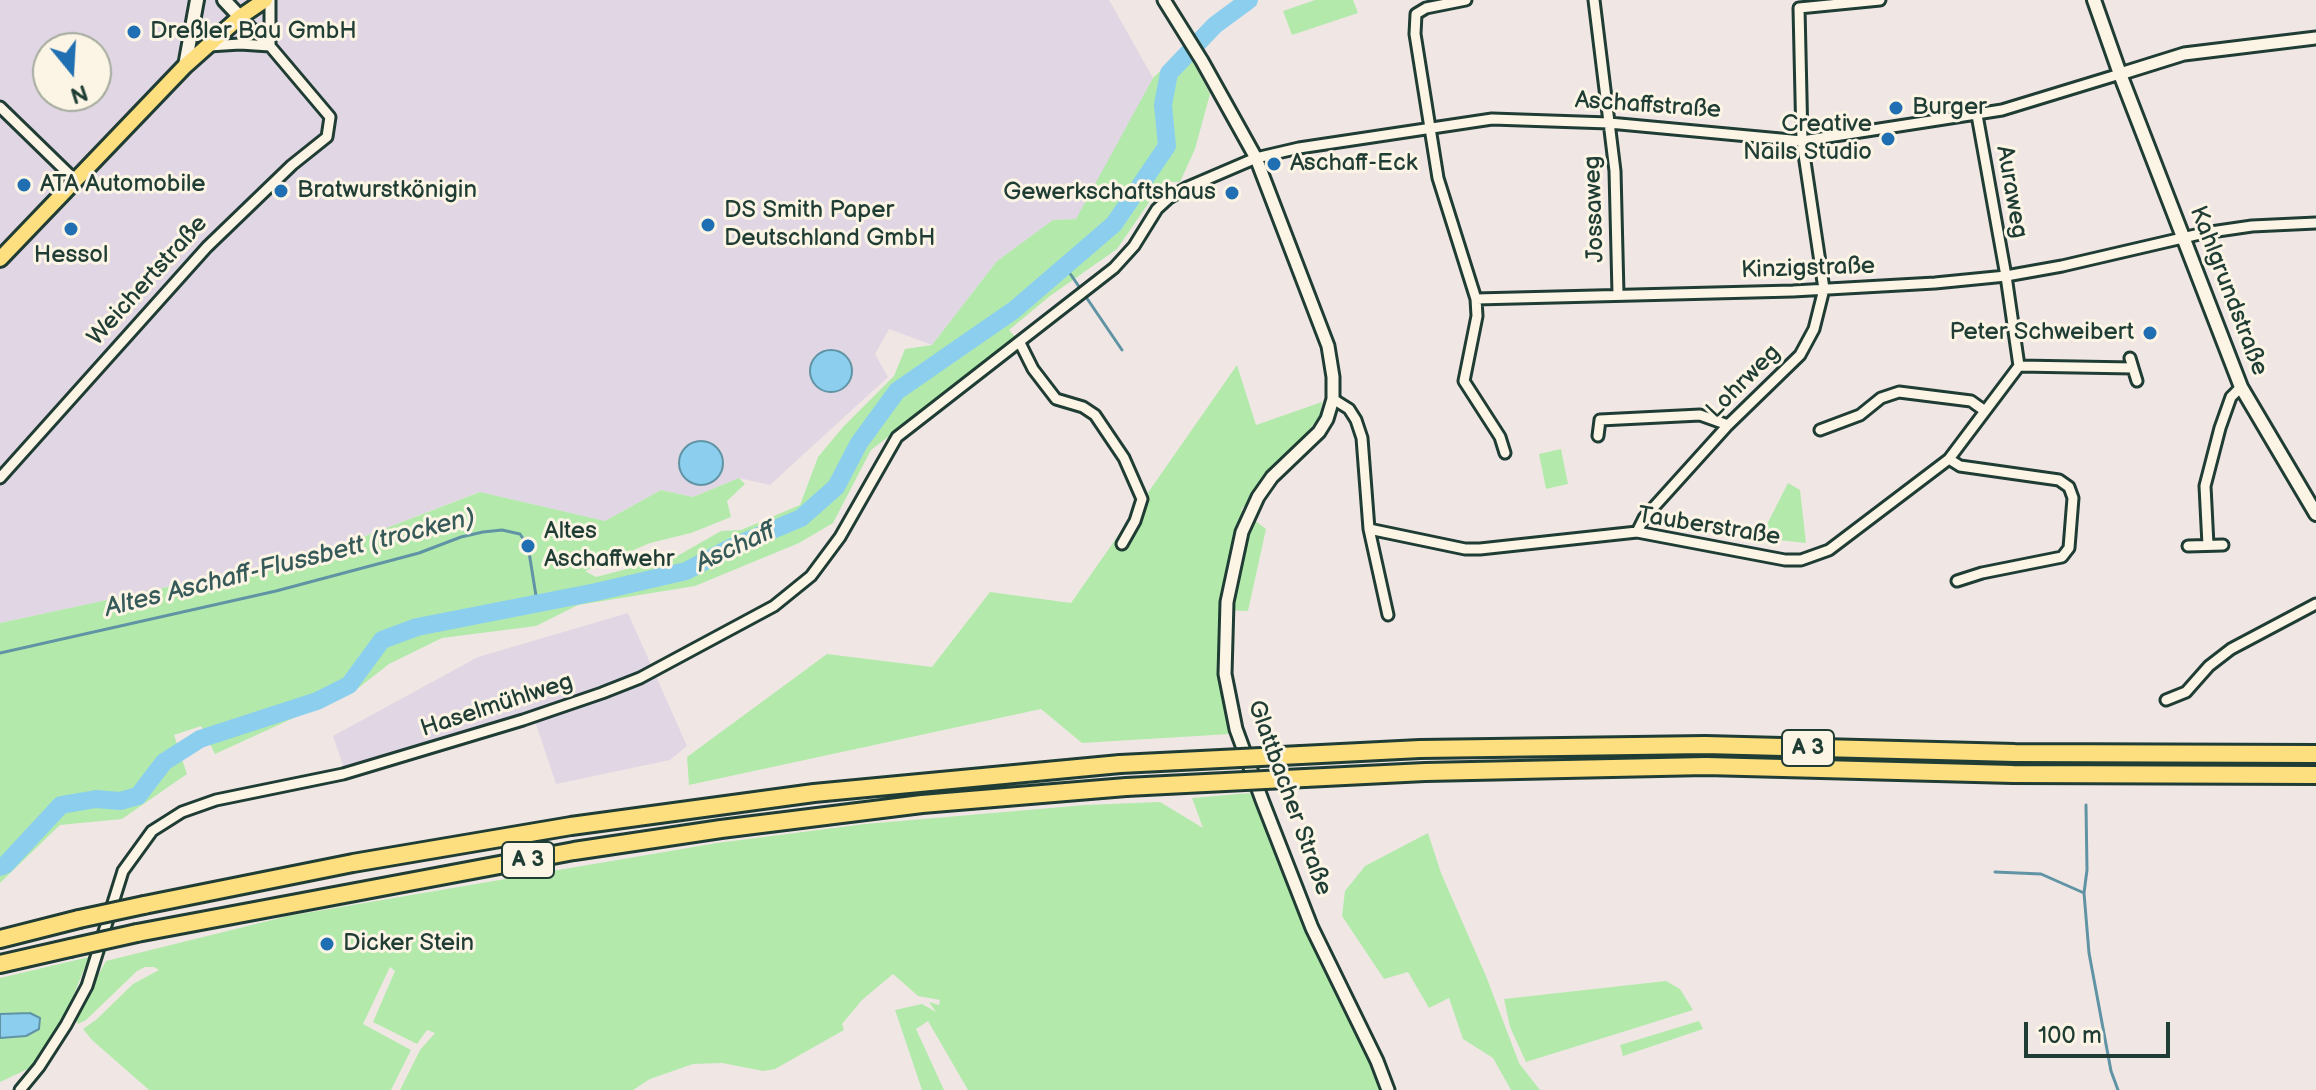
<!DOCTYPE html>
<meta charset="utf-8">
<style>
body{margin:0}
#map{position:relative;width:2316px;height:1090px;overflow:hidden;background:#f0e7e4;font-family:"Balsamiq Sans",sans-serif}
canvas{display:block}
.north{position:absolute;left:32px;top:32px;width:80px;height:80px;box-sizing:border-box;background:#fcf5e5;border:2px solid #a4ab9e;border-radius:50%;rotate:162deg;font-size:22px;font-weight:700;line-height:32px;text-align:center;color:#1f3d34}
.north::after{content:'';display:block;margin:auto;width:28px;height:36px;background:#1f6fb2;clip-path:polygon(50% 0,100% 100%,50% 72%,0 100%)}
.scale{position:absolute;left:2024px;top:1022px;width:146px;height:36px;box-sizing:border-box;border:4px solid #1f3d34;border-top:0;padding-left:10px;font-size:24px;line-height:28px;white-space:nowrap;color:#1f3d34;-webkit-text-stroke:6px #fcf5e5;paint-order:stroke}
</style>
<div id="map">
<canvas width="2316" height="1090"></canvas>
<div class="north">N</div>
<div class="scale">100 m</div>
</div>
<script>
const c = document.querySelector('canvas').getContext('2d');
c.lineJoin = 'round';
function fill(path, color) {
  c.fillStyle = color;
  c.fill(path, 'evenodd');
}
function poly(rows) {
  const path = new Path2D();
  for (const r of rows) {
    if (r.length === 3) {
      path.moveTo(r[0] + r[2], r[1]);
      path.arc(r[0], r[1], r[2], 0, 2 * Math.PI);
      continue;
    }
    path.moveTo(r[0], r[1]);
    for (let i = 2; i < r.length; i += 2) path.lineTo(r[i], r[i + 1]);
  }
  return path;
}
function strokePath(path, color, width, dash) {
  c.strokeStyle = color;
  c.lineWidth = width;
  c.lineCap = dash ? 'butt' : 'round';
  c.setLineDash(dash || []);
  c.stroke(path);
}
function write(font, color, halo, rows, align = 'center') {
  c.font = font + ' "Balsamiq Sans",sans-serif';
  c.lineWidth = 6;
  c.setLineDash([]);
  c.textBaseline = 'middle';
  c.strokeStyle = halo;
  c.fillStyle = color;
  for (const [text, x, y, turn = 0] of rows) {
    c.save();
    c.translate(x, y);
    c.rotate((+turn || 0) * Math.PI / 180);
    c.textAlign = isNaN(turn) ? turn : align;
    if (halo) c.strokeText(text, 0, 0);
    c.fillText(text, 0, 0);
    c.restore();
  }
}
const built = poly([
 [0,0,1109,0,1153,78,1087,211,1076,219,1053,220,997,261,932,345,889,329,875,354,888,377,770,485,739,478,693,497,661,490,605,521,479,492,316,555,0,623],
 [48,48,96,48,96,96,48,96],
 [628,613,687,746,670,760,556,784,535,721,348,780,333,736,478,657]
]);
const green = poly([
 [1315,0,1353,0,1358,13,1292,35,1283,11],
 [1185,47,1210,94,1195,149,1180,182,1163,182,1117,249,1050,296,1009,330,1016,338,871,450,833,523,799,543,695,586,578,605,536,626,442,638,389,664,357,689,215,754,201,726,174,735,187,774,122,819,60,825,0,883,0,623,316,555,480,492,605,521,661,490,693,497,739,478,745,484,727,501,731,517,691,533,650,543,585,571,596,577,679,555,721,531,741,530,800,505,818,457,843,427,894,376,905,349,932,345,997,261,1053,220,1076,219,1153,78],
 [1237,365,1256,425,1322,402,1319,418,1241,510,1266,529,1248,611,1219,610,1219,673,1230,734,1082,743,1041,709,689,785,687,757,827,654,932,667,990,592,1071,603],
 [1561,449,1568,484,1546,489,1539,454],
 [1788,483,1800,490,1806,543,1760,538],
 [1250,793,1309,932,1382,1090,968,1090,928,1021,916,1029,944,1090,922,1090,895,1010,922,1004,936,1012,929,1002,939,1005,940,1000,918,996,893,974,862,1000,842,1024,844,1030,775,1069,763,1071,722,1063,693,1064,650,1079,633,1090,400,1090,420,1050,435,1033,427,1030,417,1044,373,1022,395,971,390,967,363,1024,411,1050,391,1090,149,1090,92,1040,83,1029,97,1019,133,984,159,970,154,967,145,967,137,971,86,1020,78,1024,75,1017,106,961,288,916,717,843,865,824,1085,805,1160,802,1203,828,1192,798],
 [1428,833,1441,873,1486,976,1519,1063,1540,1090,1511,1090,1493,1058,1463,1039,1449,998,1429,1008,1408,972,1384,979,1342,916,1345,891,1365,866],
 [89,957,70,1004,54,1035,30,1068,0,1082,0,1038,26,1036,38,1029,40,1018,30,1013,0,1014,0,978],
 [1666,981,1680,989,1693,1010,1526,1062,1510,1027,1504,999],
 [1699,1021,1703,1029,1623,1056,1620,1045]
]);
const water = poly([
 [831,371,21],
 [701,463,22],
 [30,1013,40,1018,39,1029,26,1036,0,1038,0,1014,30,1013]
]);
const stream = poly([
 [1065,266,1122,350],
 [0,653,276,591,419,553,461,537,483,532,502,530,520,534,528,546,537,602],
 [2086,805,2087,870,2084,893,2089,953,2111,1071,2118,1090],
 [1995,872,2041,874,2084,893]
]);
const river = poly([
 [0,867,5,865,61,805,96,799,120,801,138,796,164,762,200,739,317,701,349,685,382,640,417,627,596,592,686,571,732,547,801,518,836,487,859,443,897,391,1014,310,1114,224,1167,146,1163,105,1169,73,1215,25,1249,0]
]);
const minor = poly([
 [1466,0,1426,8,1416,14,1415,34,1438,178,1476,299,1477,316,1464,381,1500,437,1505,453],
 [1594,0,1615,171,1618,294],
 [1799,8,1880,0],
 [209,46,240,44,270,46],
 [270,46,270,0],
 [0,107,74,179],
 [1476,299,1793,291,1935,283,2006,276,2062,266,2204,233,2252,226,2316,223],
 [1020,343,1033,369,1056,399,1083,407,1095,415,1124,458,1142,499,1135,521,1122,544],
 [2019,366,2133,368,2130,358],
 [2133,368,2137,381],
 [1333,399,1349,409,1356,420,1362,438,1369,529],
 [1820,430,1860,415,1881,398,1899,392,1971,401,1985,411],
 [1598,436,1600,420,1700,415,1728,425],
 [1949,459,1960,466,2059,480,2069,487,2073,498,2069,548,2062,557,1982,573,1957,581],
 [0,478,207,247,292,165,327,137,330,117,270,46,240,17],
 [1637,532,1644,518,1728,425,1800,355,1814,329,1824,289,1802,141,1799,8],
 [2208,545,2205,486,2220,428,2231,397,2241,387],
 [2188,546,2223,545],
 [1388,615,1369,529,1465,549,1480,549,1637,532,1785,560,1801,560,1829,550,1949,459,2019,366,2006,276,1977,115],
 [2166,700,2186,692,2209,666,2231,649,2316,604],
 [20,1090,39,1067,66,1025,87,986,123,871,152,831,182,812,216,800,343,774,523,720,602,693,640,678,774,606,811,576,840,537,897,437,1114,268,1134,246,1157,209,1169,198,1186,188,1256,158,1299,148,1492,119,1609,123,1802,141,2002,110,2120,74]
]);
const tertiary = poly([
 [1164,0,1202,61,1256,158,1328,346,1333,377,1333,399,1327,419,1319,432,1272,477,1258,497,1242,532,1227,602,1225,674,1236,729,1262,800,1312,928,1377,1061,1388,1090],
 [2120,74,2184,54,2316,38]
]);
const secondary = poly([
 [224,0,240,17],
 [2094,0,2120,74,2241,387,2316,514],
 [185,66,197,0]
]);
const primary = poly([
 [0,259,185,66,240,17,265,0]
]);
const motorway = poly([
 [1301,755,1420,749,1705,745,2015,753,2316,754],
 [1305,778,1425,772,1706,766,2013,774,2316,775],
 [144,905,353,863,571,826,814,793,1120,764],
 [137,933,574,851,721,829,922,804,1126,787],
 [0,939,79,919],
 [0,964,70,948]
]);
const motorwayBridge = poly([
 [1120,764,1301,755],
 [1126,787,1305,778],
 [79,919,144,905],
 [70,948,137,933]
]);
const markers = [
 [134,32,8,"#1f6fb2"],
 [1896,108,8,"#1f6fb2"],
 [1888,139,8,"#1f6fb2"],
 [1274,164,8,"#1f6fb2"],
 [24,185,8,"#1f6fb2"],
 [281,191,8,"#1f6fb2"],
 [1232,193,8,"#1f6fb2"],
 [708,225,8,"#1f6fb2"],
 [71,229,8,"#1f6fb2"],
 [2150,333,8,"#1f6fb2"],
 [528,546,8,"#1f6fb2"],
 [327,944,8,"#1f6fb2"]
];
const shields = [
 [1808,748,52],
 [528,860,52]
];
const shieldNames = [
 ["A 3",1808,748],
 ["A 3",528,860]
];
const poiNames = [
 ["Dreßler Bau GmbH",150,32],
 ["Burger",1912,108],
 ["Creative",1872,125,"right"],
 ["Nails Studio",1872,153,"right"],
 ["Aschaff-Eck",1290,164],
 ["ATA Automobile",40,185],
 ["Bratwurstkönigin",297,191],
 ["Gewerkschaftshaus",1216,193,"right"],
 ["DS Smith Paper",724,211],
 ["Deutschland GmbH",724,239],
 ["Hessol",71,256,"center"],
 ["Peter Schweibert",2134,333,"right"],
 ["Altes",544,532],
 ["Aschaffwehr",544,560],
 ["Dicker Stein",343,944]
];
const streetNames = [
 ["Aschaffstraße",1648,106,4],
 ["Auraweg",2011,192,80],
 ["Jossaweg",1595,209,-92],
 ["Kinzigstraße",1808,269,-2],
 ["Weichertstraße",148,281,-48],
 ["Kahlgrundstraße",2228,291,69],
 ["Lohrweg",1744,382,-45],
 ["Tauberstraße",1709,527,9],
 ["Haselmühlweg",497,706,-18],
 ["Glattbacher Straße",1289,798,70]
];
const waterNames = [
 ["Aschaff",736,548,-25],
 ["Altes Aschaff-Flussbett (trocken)",290,564,-14]
];
fill(built, '#e1d6e3');
fill(green, '#b3eaac');
fill(water, '#8cceee');
strokePath(water, '#6094a4', 2);
strokePath(stream, '#6094a4', 3);
strokePath(river, '#8cceee', 18);
strokePath(minor, '#1f3d34', 15);
strokePath(tertiary, '#1f3d34', 17);
strokePath(secondary, '#1f3d34', 18);
strokePath(primary, '#1f3d34', 20);
strokePath(motorway, '#1f3d34', 22);
strokePath(minor, '#fcf5e5', 9);
strokePath(tertiary, '#fcf5e5', 11);
strokePath(secondary, '#fcf5e5', 12);
strokePath(primary, '#fddf80', 14);
strokePath(motorway, '#fddf80', 16);
strokePath(motorwayBridge, '#1f3d34', 22, []);
strokePath(motorwayBridge, '#fddf80', 16);
for (const [x, y, r, color] of markers) {
  const dot = new Path2D();
  dot.arc(x, y, r, 0, 2 * Math.PI);
  c.fillStyle = color;
  c.fill(dot);
  strokePath(dot, '#fcf5e5', 3);
}
for (const [x, y, w] of shields) {
  const box = new Path2D();
  box.roundRect(x - w / 2, y - 18, w, 36, 6);
  c.fillStyle = '#fcf5e5';
  c.fill(box);
  strokePath(box, '#1f3d34', 2);
}
write('bold 22px', '#1f3d34', null, shieldNames);
write('24px', '#1f3d34', '#fcf5e5', poiNames, 'left');
write('24px', '#1f3d34', '#fcf5e5', streetNames);
write('italic 26px', '#355a59', '#fcf5e5', waterNames);
</script>
